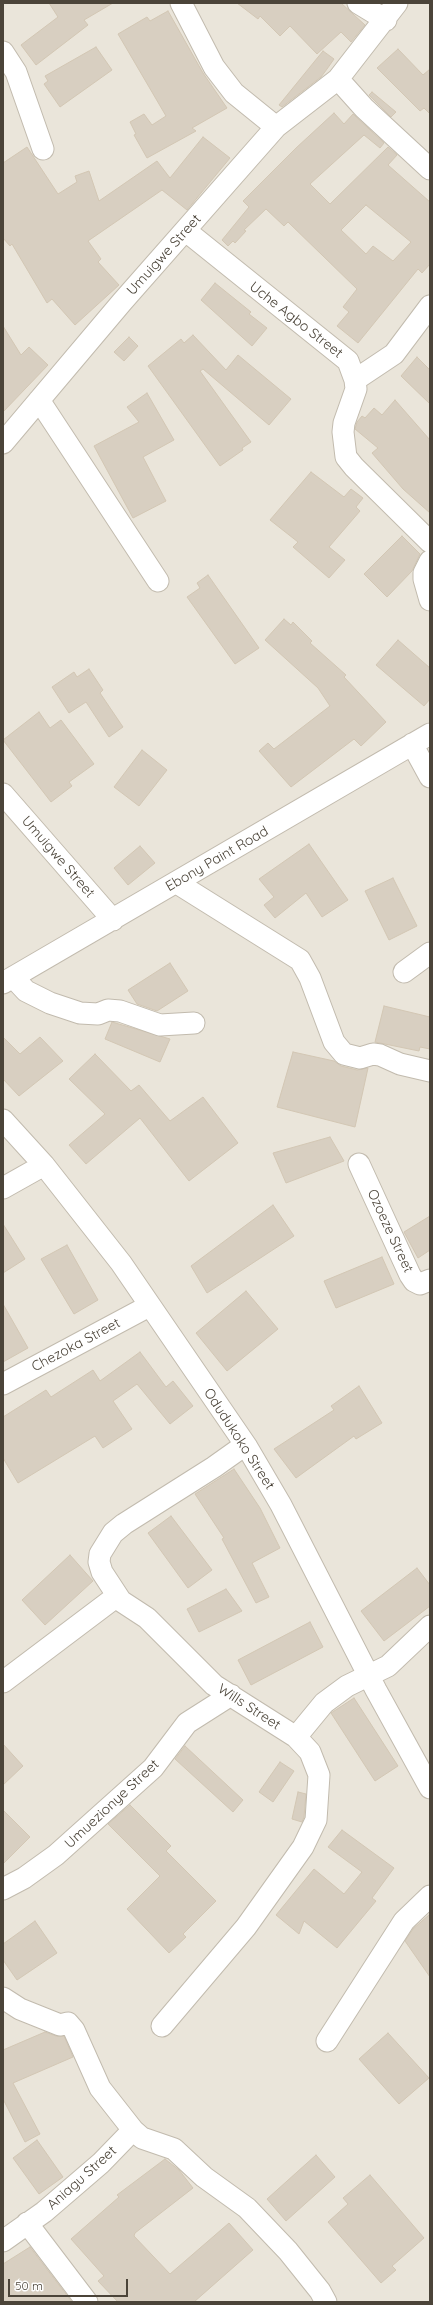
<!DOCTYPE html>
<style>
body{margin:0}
#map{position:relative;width:433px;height:2305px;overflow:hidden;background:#f6f3ec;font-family:Quicksand,sans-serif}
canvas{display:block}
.frame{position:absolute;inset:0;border:4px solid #4b4439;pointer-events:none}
.scale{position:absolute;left:8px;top:2279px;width:120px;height:18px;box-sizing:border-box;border:2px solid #4b4439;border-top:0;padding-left:5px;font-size:12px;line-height:14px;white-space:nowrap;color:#4b4439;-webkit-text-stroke:3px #fff;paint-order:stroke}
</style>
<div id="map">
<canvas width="433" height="2305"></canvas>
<div class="frame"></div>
<div class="scale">50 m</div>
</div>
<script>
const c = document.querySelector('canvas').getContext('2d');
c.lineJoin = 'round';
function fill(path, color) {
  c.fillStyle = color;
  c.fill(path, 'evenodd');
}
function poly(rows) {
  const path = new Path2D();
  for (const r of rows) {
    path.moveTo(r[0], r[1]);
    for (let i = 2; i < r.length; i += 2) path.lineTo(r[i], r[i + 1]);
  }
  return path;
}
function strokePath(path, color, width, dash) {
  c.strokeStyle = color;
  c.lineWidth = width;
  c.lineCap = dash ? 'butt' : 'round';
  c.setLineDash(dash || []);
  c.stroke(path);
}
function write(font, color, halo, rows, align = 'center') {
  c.font = font + ' Quicksand,sans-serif';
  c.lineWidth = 3;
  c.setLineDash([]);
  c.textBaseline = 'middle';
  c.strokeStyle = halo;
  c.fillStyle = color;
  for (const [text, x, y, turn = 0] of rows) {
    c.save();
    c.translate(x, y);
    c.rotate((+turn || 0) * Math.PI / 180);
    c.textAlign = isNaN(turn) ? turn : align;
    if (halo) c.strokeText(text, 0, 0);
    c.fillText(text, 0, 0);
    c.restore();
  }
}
const residential = poly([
 [3,3,430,3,430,2302,3,2302]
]);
const building = poly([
 [49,3,113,3,84,20,88,25,36,65,21,45,58,17,49,3],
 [237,3,341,3,365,25,351,42,341,32,317,54,290,26,280,36,260,16,258,19,237,3],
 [168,11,203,73,227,108,192,128,196,131,147,158,134,135,136,134,130,122,144,114,152,125,166,116,118,34,147,17,150,21,168,11],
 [96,47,112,70,60,107,44,84,48,81,45,76,96,47],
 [398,49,423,75,430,69,430,114,424,108,420,111,377,68,398,49],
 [323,51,334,59,327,69,321,77,282,107,279,105,323,51],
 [372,92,396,112,391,117,369,95,372,92],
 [334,113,344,124,353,114,384,143,380,148,364,135,310,184,330,204,388,147,397,155,388,165,430,202,430,264,422,273,418,269,358,343,337,326,349,312,343,307,357,289,288,222,284,226,266,209,244,230,246,231,235,243,233,241,228,246,222,240,249,207,243,201,296,148,334,113],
 [366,205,411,242,393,261,373,246,366,254,341,230,366,205],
 [203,137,230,158,187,210,162,190,88,241,101,259,98,262,119,285,75,325,52,299,47,303,12,244,10,246,3,238,3,163,27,147,58,194,77,182,75,176,89,171,99,201,157,161,170,178,203,137],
 [215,283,251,312,249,314,267,328,252,346,201,300,215,283],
 [3,326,21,355,29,347,48,365,3,412,3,326],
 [193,335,226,370,238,355,291,399,269,425,203,369,200,371,251,442,242,448,243,450,220,466,148,366,181,339,184,343,193,335],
 [129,337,138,346,124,361,114,352,129,337],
 [417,357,430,370,430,404,401,376,417,357],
 [147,393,174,440,143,457,166,501,133,518,94,446,139,422,127,407,147,393],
 [395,400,430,440,430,513,403,489,372,453,378,448,355,429,357,422,362,416,365,418,374,408,382,415,395,400],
 [311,472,344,497,351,489,363,498,356,507,360,511,329,547,345,560,329,578,293,547,298,542,270,520,311,472],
 [402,536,420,554,412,571,387,597,364,574,402,536],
 [208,575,259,648,235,664,187,597,200,588,197,583,208,575],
 [284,619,291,625,293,622,312,641,310,643,346,675,344,677,386,722,361,746,354,739,291,787,259,751,268,743,274,749,330,706,318,688,265,640,284,619],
 [398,640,430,668,430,699,424,706,376,665,398,640],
 [89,669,103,690,100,693,123,727,109,737,86,702,69,713,52,687,74,672,77,677,89,669],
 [39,712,50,728,61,720,94,764,69,782,72,786,51,802,3,740,39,712],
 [142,750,167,770,139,806,114,787,142,750],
 [309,844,348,900,322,917,306,893,275,918,264,905,274,897,259,879,309,844],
 [140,846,155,863,128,885,114,868,140,846],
 [393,878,417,926,389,940,365,891,393,878],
 [170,963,188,991,157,1011,137,1004,128,990,170,963],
 [384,1006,430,1017,430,1049,420,1047,419,1051,375,1042,384,1006],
 [112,1022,170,1039,160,1062,105,1039,112,1022],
 [3,1037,20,1054,40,1037,63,1061,19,1096,3,1079,3,1037],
 [293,1052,334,1061,341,1066,357,1070,368,1068,355,1127,277,1107,293,1052],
 [95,1054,131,1091,139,1085,170,1121,203,1097,238,1143,189,1181,140,1118,86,1164,69,1145,105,1114,69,1079,95,1054],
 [330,1137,344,1161,286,1183,273,1153,330,1137],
 [273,1205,294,1236,207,1293,191,1266,273,1205],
 [430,1216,430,1250,418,1258,404,1232,430,1216],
 [3,1224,25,1259,3,1273,3,1224],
 [67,1245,98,1300,74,1314,41,1259,67,1245],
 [382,1257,394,1284,336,1308,324,1281,382,1257],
 [246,1291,278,1329,227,1371,196,1333,246,1291],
 [3,1304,28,1348,3,1362,3,1304],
 [140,1352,166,1387,173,1381,193,1406,170,1424,137,1384,113,1401,132,1429,103,1448,95,1436,18,1483,3,1458,3,1417,46,1390,51,1397,93,1370,100,1381,140,1352],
 [359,1386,382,1423,356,1439,354,1436,296,1478,274,1449,334,1410,331,1406,359,1386],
 [234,1469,260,1508,280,1548,252,1563,269,1597,256,1603,222,1539,224,1538,195,1494,234,1469],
 [171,1516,212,1570,188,1588,148,1533,171,1516],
 [70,1555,93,1581,45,1625,22,1600,70,1555],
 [417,1568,430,1585,430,1606,384,1641,361,1611,417,1568],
 [226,1589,242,1611,199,1632,187,1609,226,1589],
 [310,1622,323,1647,251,1685,238,1660,310,1622],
 [354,1698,398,1766,375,1781,331,1713,354,1698],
 [3,1744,23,1766,3,1785,3,1744],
 [185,1746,243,1800,233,1812,175,1759,185,1746],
 [280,1762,294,1771,273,1802,259,1792,280,1762],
 [298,1792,306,1794,304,1817,302,1822,292,1819,298,1792],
 [130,1805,171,1846,166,1851,216,1901,183,1934,186,1937,169,1953,127,1909,160,1876,108,1824,130,1805],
 [3,1810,30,1837,3,1864,3,1810],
 [342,1830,394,1868,372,1898,376,1901,337,1948,304,1921,299,1934,276,1915,314,1869,344,1894,362,1872,328,1847,342,1830],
 [430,1914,430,1977,405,1941,413,1929,430,1914],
 [35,1921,57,1953,17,1980,3,1960,3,1944,35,1921],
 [45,2032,56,2036,64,2036,73,2057,13,2083,40,2134,25,2142,3,2099,3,2050,45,2032],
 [388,2033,429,2078,399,2104,359,2059,388,2033],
 [37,2140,63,2177,39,2194,13,2158,37,2140],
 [316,2155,335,2177,286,2221,267,2199,316,2155],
 [165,2159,179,2170,193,2188,135,2233,134,2236,170,2274,229,2223,253,2250,194,2302,118,2302,98,2281,104,2276,71,2239,119,2197,117,2195,165,2159],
 [370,2175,424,2238,392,2266,396,2270,381,2283,328,2222,348,2204,343,2198,370,2175],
 [30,2247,72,2302,3,2302,3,2264,30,2247]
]);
const minor = poly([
 [181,3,214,67,234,93,276,127],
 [358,3,386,20],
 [3,52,16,72,43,149],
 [338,79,364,108,430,169],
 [186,231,348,361,355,380,356,389,344,423,343,432,346,457,354,467,430,542],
 [355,380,394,354,430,306],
 [39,400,158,581],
 [3,443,122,302,276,127,338,79,397,3],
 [430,561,424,573,424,579,430,600],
 [412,744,430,777],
 [3,794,113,920],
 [177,883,300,960,310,978,334,1042,344,1054,360,1058,373,1054,380,1055,400,1064,430,1071],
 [404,972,430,953],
 [13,977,26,991,50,1003,80,1013,98,1014,108,1010,120,1011,160,1025,194,1023],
 [3,983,430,734],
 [3,1120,44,1165,121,1263,247,1447,281,1505,376,1690,430,1788],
 [359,1164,410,1275,414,1281,420,1284,430,1280],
 [3,1188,44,1165],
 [3,1384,149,1306],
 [3,1682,117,1596],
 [296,1737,324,1703,347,1686,388,1666,430,1626],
 [3,1889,24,1878,56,1855,153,1768,187,1723,231,1695],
 [3,1998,20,2009,60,2025,68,2023,74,2030,100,2088,133,2130,142,2138,174,2149,204,2177,247,2208,288,2251,320,2291,326,2302],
 [162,2026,246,1927,303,1847,316,1820,319,1775,310,1752,296,1737,214,1685,147,1618,121,1601,102,1572,99,1562,100,1554,113,1533,124,1524,214,1467,245,1445],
 [327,2041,404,1921,430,1896],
 [27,2223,87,2302],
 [3,2241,44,2212,101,2163,133,2130]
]);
const streetNames = [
 ["Umuigwe Street",164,255,-48],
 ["Uche Agbo Street",296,320,38],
 ["Umuigwe Street",58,857,49],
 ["Ebony Paint Road",217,859,-30],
 ["Ozoeze Street",390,1231,65],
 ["Chezoka Street",76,1345,-28],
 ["Odudukoko Street",239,1439,57],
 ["Wills Street",249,1707,33],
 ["Umuezionye Street",112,1804,-43],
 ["Aniagu Street",82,2178,-42]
];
fill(residential, '#eae5da');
fill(building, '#d8cfc1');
strokePath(building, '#d3c7b4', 1);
strokePath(minor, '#c2bbae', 23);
strokePath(minor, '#fff', 21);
write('14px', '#4b4439', '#fff', streetNames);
</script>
